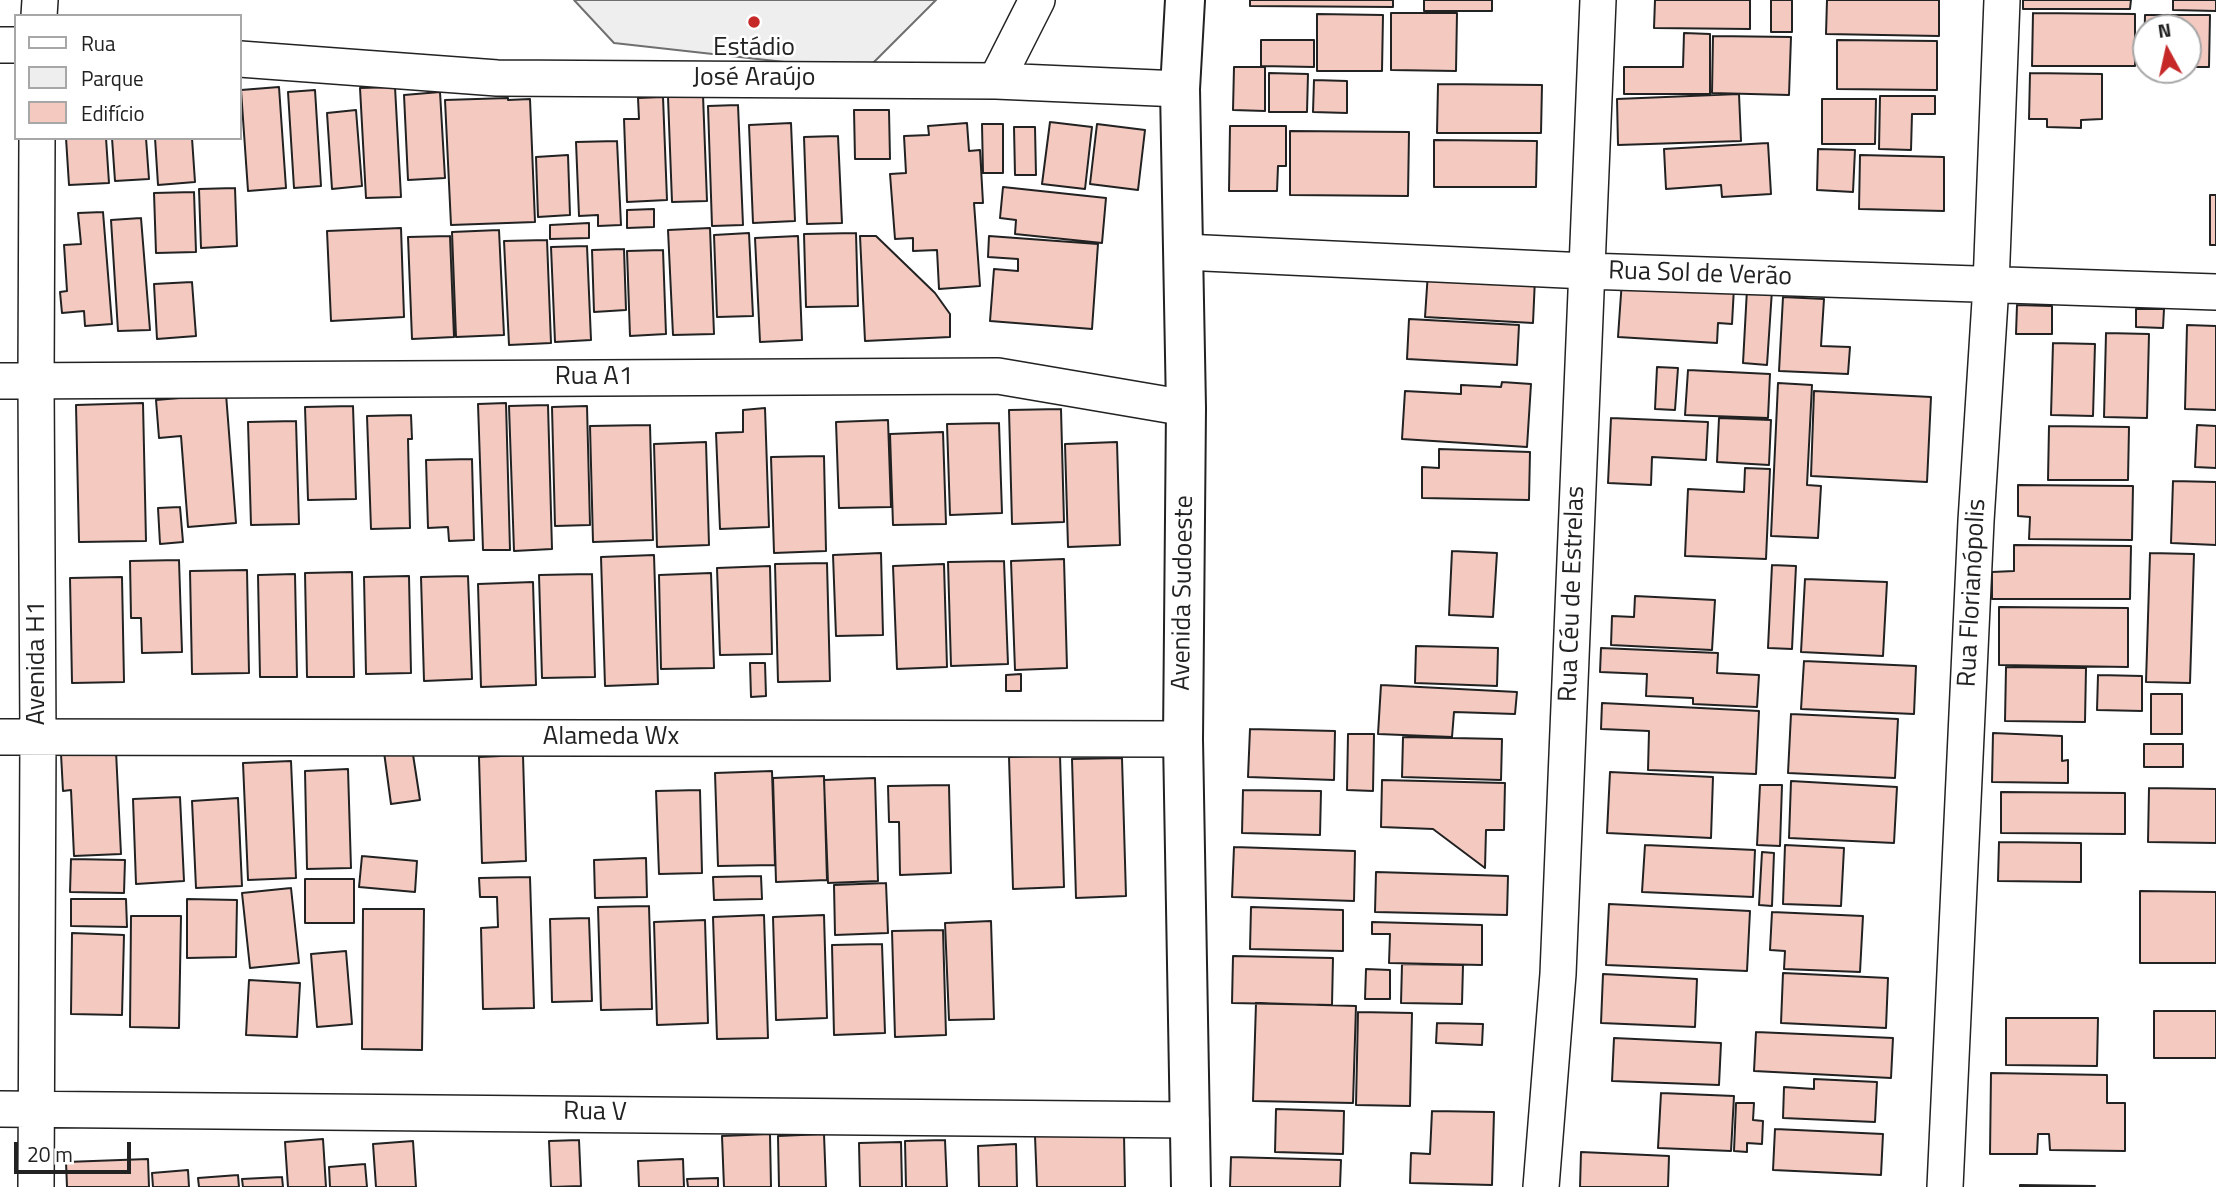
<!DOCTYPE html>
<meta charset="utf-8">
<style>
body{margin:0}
#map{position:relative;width:2216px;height:1187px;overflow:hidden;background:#fff;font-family:"Titillium Web",sans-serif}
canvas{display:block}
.legend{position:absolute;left:14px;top:14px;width:228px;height:126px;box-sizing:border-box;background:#fff;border:2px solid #a7a7a7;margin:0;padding:9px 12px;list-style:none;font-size:21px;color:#222}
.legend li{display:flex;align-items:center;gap:14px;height:35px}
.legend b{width:35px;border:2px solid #a7a7a7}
.north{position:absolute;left:2132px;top:14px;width:70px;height:70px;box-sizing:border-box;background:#fff;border:2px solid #a7a7a7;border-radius:50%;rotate:352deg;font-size:19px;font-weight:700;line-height:28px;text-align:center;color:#222}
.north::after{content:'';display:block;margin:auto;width:24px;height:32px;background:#c62828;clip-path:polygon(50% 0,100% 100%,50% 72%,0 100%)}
.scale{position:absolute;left:14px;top:1142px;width:117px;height:32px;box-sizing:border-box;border:4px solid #222;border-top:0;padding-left:9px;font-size:21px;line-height:24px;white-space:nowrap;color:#222;-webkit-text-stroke:5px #fff;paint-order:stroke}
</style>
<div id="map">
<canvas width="2216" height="1187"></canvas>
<ul class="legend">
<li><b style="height:9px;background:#fff"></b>Rua</li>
<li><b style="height:19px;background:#eee"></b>Parque</li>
<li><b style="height:19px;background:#f3c9c0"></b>Edifício</li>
</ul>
<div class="north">N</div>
<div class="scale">20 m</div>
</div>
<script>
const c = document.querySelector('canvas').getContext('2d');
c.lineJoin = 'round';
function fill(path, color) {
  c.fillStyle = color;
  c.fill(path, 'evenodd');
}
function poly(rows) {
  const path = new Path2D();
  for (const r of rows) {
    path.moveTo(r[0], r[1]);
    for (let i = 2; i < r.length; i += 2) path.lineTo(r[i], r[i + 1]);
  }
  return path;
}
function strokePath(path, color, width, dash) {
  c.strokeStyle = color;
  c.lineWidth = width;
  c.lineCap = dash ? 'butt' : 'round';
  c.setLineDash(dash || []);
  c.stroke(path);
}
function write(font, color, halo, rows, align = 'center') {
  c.font = font + ' "Titillium Web",sans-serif';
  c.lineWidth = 5;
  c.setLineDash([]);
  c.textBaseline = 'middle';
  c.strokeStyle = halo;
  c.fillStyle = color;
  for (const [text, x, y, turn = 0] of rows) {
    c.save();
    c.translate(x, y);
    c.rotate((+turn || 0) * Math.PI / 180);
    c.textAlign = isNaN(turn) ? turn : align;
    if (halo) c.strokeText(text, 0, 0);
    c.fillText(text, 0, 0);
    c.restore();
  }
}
const green = poly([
 [574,0,936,0,865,71,614,43,574,0]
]);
const building = poly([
 [1250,0,1393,0,1393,7,1250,6,1250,0],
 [1424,0,1492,0,1492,11,1424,11,1424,0],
 [1655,0,1750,0,1750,29,1654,28,1655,0],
 [1771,0,1792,0,1792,32,1771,32,1771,0],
 [1827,0,1939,0,1939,36,1826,34,1827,0],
 [2023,0,2131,0,2130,9,2023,9,2023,0],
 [2173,0,2216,0,2216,11,2173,10,2173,0],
 [1391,13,1457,13,1456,71,1391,70,1391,13],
 [2033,13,2135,14,2135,66,2032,66,2033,13],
 [1317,14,1383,15,1382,71,1317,71,1317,14],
 [2145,15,2210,15,2209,67,2188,67,2188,28,2146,28,2146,66,2144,66,2145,15],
 [1684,33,1710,34,1710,94,1624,94,1624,67,1683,67,1684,33],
 [1713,36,1791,37,1789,95,1712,93,1713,36],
 [1261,40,1314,40,1314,67,1261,66,1261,40],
 [1837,40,1937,41,1937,90,1837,89,1837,40],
 [1234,67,1265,67,1265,111,1233,110,1234,67],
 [1269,73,1308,74,1307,112,1269,112,1269,73],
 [2030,73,2102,74,2102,119,2081,120,2081,128,2047,127,2047,119,2029,119,2030,73],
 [1314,80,1347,81,1347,113,1313,112,1314,80],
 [1438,84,1542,85,1541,133,1437,133,1438,84],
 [279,87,286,188,248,191,241,90,279,87],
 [395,87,401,197,366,198,360,88,395,87],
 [315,90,321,186,294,188,288,92,315,90],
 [440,92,445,178,408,180,404,95,440,92],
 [1739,94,1741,141,1618,145,1617,99,1739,94],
 [703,95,707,201,672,202,668,97,703,95],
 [1880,96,1935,96,1935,114,1912,114,1911,150,1879,149,1880,96],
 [663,97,667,200,627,202,624,119,639,119,638,98,663,97],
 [508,98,508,100,530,99,535,222,451,225,445,100,508,98],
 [1822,99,1876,99,1875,144,1822,144,1822,99],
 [738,105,743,225,712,226,708,106,738,105],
 [356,110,362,186,332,189,327,113,356,110],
 [854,110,889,110,890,159,855,159,854,110],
 [1050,122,1092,127,1085,189,1042,184,1050,122],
 [791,123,795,221,753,223,749,125,791,123],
 [967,123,969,151,980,150,983,203,974,203,980,286,939,289,937,250,913,251,913,238,895,239,890,174,906,173,904,136,929,135,928,126,967,123],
 [982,124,1003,124,1003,173,983,173,982,124],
 [1097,124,1145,130,1138,190,1090,184,1097,124],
 [1230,126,1286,126,1286,166,1278,166,1277,191,1229,191,1230,126],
 [1014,127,1035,127,1036,175,1015,175,1014,127],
 [1290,131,1409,132,1408,196,1290,195,1290,131],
 [838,136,842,223,807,224,804,137,838,136],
 [66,138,106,138,109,183,69,185,66,138],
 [112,138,146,138,149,179,115,181,112,138],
 [155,138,192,138,195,182,158,185,155,138],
 [1434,140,1537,141,1536,187,1434,187,1434,140],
 [617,141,621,225,598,226,598,215,579,216,576,142,617,141],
 [1768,143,1771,194,1722,197,1721,185,1666,189,1664,149,1768,143],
 [1818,149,1855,150,1853,192,1817,190,1818,149],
 [568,155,570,215,538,217,536,157,568,155],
 [1860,155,1944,157,1944,211,1859,209,1860,155],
 [1003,187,1106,198,1102,243,1015,234,1016,220,1000,218,1003,187],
 [235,188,237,246,201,248,199,189,235,188],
 [194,192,196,252,156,253,154,193,194,192],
 [2210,195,2216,195,2216,245,2210,245,2210,195],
 [654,209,654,227,627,228,627,210,654,209],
 [103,212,112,324,85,326,84,311,62,313,60,292,67,291,64,245,81,244,78,213,103,212],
 [141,218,150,330,118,331,111,220,141,218],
 [589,223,589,238,550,239,550,225,589,223],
 [401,228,404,317,331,321,327,231,401,228],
 [710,228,714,334,673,335,668,230,710,228],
 [499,230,504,335,456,337,452,232,499,230],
 [749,233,753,316,717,317,714,235,749,233],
 [856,233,858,306,806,307,804,234,856,233],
 [450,236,454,337,412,339,408,237,450,236],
 [798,236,802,340,760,342,755,238,798,236],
 [860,236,876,236,935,293,950,314,950,337,865,341,860,236],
 [989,236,1098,244,1092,329,990,321,994,269,1018,271,1018,259,988,257,989,236],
 [547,240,551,343,509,345,504,241,547,240],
 [587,246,591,340,555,342,551,247,587,246],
 [624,249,626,310,594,312,592,250,624,249],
 [663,250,666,334,630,336,627,251,663,250],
 [1428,272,1535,278,1533,323,1425,317,1428,272],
 [1622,280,1734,287,1732,324,1718,323,1717,343,1618,337,1622,280],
 [192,282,196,336,157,339,154,284,192,282],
 [1747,289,1772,290,1767,365,1743,363,1747,289],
 [1783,297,1824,299,1821,346,1850,347,1848,374,1779,371,1783,297],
 [2017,305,2052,306,2052,334,2016,334,2017,305],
 [2136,309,2164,309,2163,328,2136,327,2136,309],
 [1409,319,1519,325,1517,365,1407,359,1409,319],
 [2187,325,2216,326,2216,410,2185,409,2187,325],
 [2106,333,2149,334,2147,418,2104,417,2106,333],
 [2053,343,2095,344,2093,416,2051,415,2053,343],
 [1657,367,1678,368,1675,410,1655,409,1657,367],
 [1688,370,1770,374,1768,418,1685,415,1688,370],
 [1502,382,1531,384,1527,447,1402,439,1405,391,1461,394,1461,385,1501,387,1502,382],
 [1778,383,1812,385,1807,485,1821,486,1818,538,1771,536,1778,383],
 [1814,391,1931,397,1927,482,1811,476,1814,391],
 [226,394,236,523,188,527,181,436,159,438,156,400,226,394],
 [143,403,146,541,79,542,76,405,143,403],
 [506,403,510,550,483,550,478,404,506,403],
 [548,405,552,549,514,551,509,406,548,405],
 [353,406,356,499,308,500,305,407,353,406],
 [587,406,590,525,555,526,552,407,587,406],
 [765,408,769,527,720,529,716,433,743,432,743,410,765,408],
 [1061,409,1064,522,1012,524,1009,410,1061,409],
 [411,415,412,439,408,439,410,528,371,529,367,416,411,415],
 [1611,418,1708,422,1706,460,1652,457,1651,485,1608,483,1611,418],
 [1719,418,1771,420,1769,465,1717,462,1719,418],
 [888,420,891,507,839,508,836,422,888,420],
 [296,421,299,524,251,525,248,422,296,421],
 [999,423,1002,513,950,515,947,424,999,423],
 [650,425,653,540,593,542,590,426,650,425],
 [2197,425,2216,426,2216,468,2195,467,2197,425],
 [2049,426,2129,427,2128,480,2048,480,2049,426],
 [943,432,946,524,893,525,890,434,943,432],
 [706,442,709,545,657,547,654,444,706,442],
 [1117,442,1120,545,1068,547,1065,444,1117,442],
 [1439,449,1530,452,1529,500,1422,498,1422,467,1439,468,1439,449],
 [824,456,826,551,774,553,771,457,824,456],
 [472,459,474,540,449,541,448,527,428,528,426,460,472,459],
 [1745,468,1770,469,1766,559,1685,556,1688,489,1744,492,1745,468],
 [2173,481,2216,482,2216,545,2171,543,2173,481],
 [2018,485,2133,486,2132,540,2029,539,2030,517,2018,516,2018,485],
 [180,507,183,542,160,544,158,508,180,507],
 [2014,545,2131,546,2130,599,1992,599,1992,572,2014,571,2014,545],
 [1452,551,1497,553,1493,617,1449,615,1452,551],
 [881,553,883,635,836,636,833,555,881,553],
 [2150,553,2194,554,2190,683,2146,682,2150,553],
 [654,555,658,684,605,686,601,557,654,555],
 [1064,559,1067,668,1015,670,1011,561,1064,559],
 [179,560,182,652,142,653,141,618,131,618,130,561,179,560],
 [1004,561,1008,664,951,666,948,562,1004,561],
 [827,563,830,681,778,682,775,564,827,563],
 [944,564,947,667,897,669,893,566,944,564],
 [1772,565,1796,566,1792,649,1768,648,1772,565],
 [770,566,772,654,720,655,717,568,770,566],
 [247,570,249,673,192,674,190,571,247,570],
 [352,572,354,677,307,677,305,573,352,572],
 [711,573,714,668,661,669,659,575,711,573],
 [295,574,297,677,260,677,258,575,295,574],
 [592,574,595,677,542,678,539,575,592,574],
 [409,576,411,673,366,674,364,577,409,576],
 [468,576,472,679,424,681,421,577,468,576],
 [122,577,124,682,72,683,70,578,122,577],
 [1805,579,1887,582,1883,656,1801,652,1805,579],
 [533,582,536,685,481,687,478,584,533,582],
 [1635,596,1715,600,1712,650,1611,645,1612,616,1634,617,1635,596],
 [1999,607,2128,608,2128,667,1999,665,1999,607],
 [1416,646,1498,648,1497,686,1415,683,1416,646],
 [1601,648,1718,653,1717,673,1759,675,1757,707,1693,704,1693,698,1646,696,1647,674,1600,672,1601,648],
 [1804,661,1916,666,1914,714,1801,709,1804,661],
 [750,663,765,663,766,696,751,697,750,663],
 [2006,667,2086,668,2085,722,2005,721,2006,667],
 [1021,674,1021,691,1006,691,1006,675,1021,674],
 [2098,675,2142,676,2142,711,2097,710,2098,675],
 [1381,685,1517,692,1515,714,1454,712,1452,737,1378,734,1381,685],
 [2151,694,2182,694,2182,734,2151,734,2151,694],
 [1602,703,1759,711,1756,774,1648,770,1649,731,1601,729,1602,703],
 [1791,714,1898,719,1895,778,1788,773,1791,714],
 [1250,729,1335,731,1334,780,1248,777,1250,729],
 [1993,733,2062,736,2062,761,2068,760,2068,783,1992,782,1993,733],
 [1348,734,1374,734,1373,791,1347,790,1348,734],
 [1403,737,1502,739,1501,780,1402,777,1403,737],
 [2144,744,2183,744,2183,767,2144,767,2144,744],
 [412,748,420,800,391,804,384,752,412,748],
 [116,751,121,854,74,856,71,790,63,791,61,754,116,751],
 [523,755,526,861,482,863,479,757,523,755],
 [1060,755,1064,887,1013,889,1009,757,1060,755],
 [1122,758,1126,896,1076,898,1072,759,1122,758],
 [291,761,296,878,248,880,243,763,291,761],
 [348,769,351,868,307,869,305,771,348,769],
 [772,771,775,865,718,866,715,773,772,771],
 [1610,772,1713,777,1711,838,1607,833,1610,772],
 [824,776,827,880,776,882,773,778,824,776],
 [875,778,878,881,828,883,824,780,875,778],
 [1382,780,1505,783,1504,830,1486,830,1485,868,1433,829,1381,827,1382,780],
 [1791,781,1897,787,1894,843,1789,838,1791,781],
 [949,785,951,873,900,875,899,822,889,822,888,786,949,785],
 [1760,785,1782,785,1780,846,1757,845,1760,785],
 [2149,788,2216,789,2216,843,2148,842,2149,788],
 [700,790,702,873,659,874,656,791,700,790],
 [1243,790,1321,791,1320,835,1242,833,1243,790],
 [2001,792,2125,793,2125,834,2001,833,2001,792],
 [180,797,184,881,136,884,133,799,180,797],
 [238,798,242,886,196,888,192,801,238,798],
 [1999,842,2081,843,2081,882,1998,881,1999,842],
 [1645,845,1755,850,1753,897,1642,892,1645,845],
 [1785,845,1844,848,1841,906,1783,904,1785,845],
 [1234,847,1355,851,1354,901,1232,897,1234,847],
 [1762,852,1774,853,1772,906,1759,905,1762,852],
 [362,856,417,861,415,892,359,887,362,856],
 [646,858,647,897,595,898,594,860,646,858],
 [71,859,125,860,124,893,70,892,71,859],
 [1376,872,1508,876,1507,915,1375,912,1376,872],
 [761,876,762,899,714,900,713,877,761,876],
 [530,877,534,1008,483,1009,481,928,498,927,497,897,480,897,479,878,530,877],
 [305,879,354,879,354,923,305,923,305,879],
 [886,883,888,933,835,935,834,885,886,883],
 [291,888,299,963,250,968,242,893,291,888],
 [2140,891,2216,892,2216,963,2140,963,2140,891],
 [71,899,126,899,127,927,71,926,71,899],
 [187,899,237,900,236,957,187,958,187,899],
 [1609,904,1750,911,1747,971,1606,965,1609,904],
 [649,906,652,1009,601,1010,598,907,649,906],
 [1251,907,1343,910,1343,951,1250,949,1251,907],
 [363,909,424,909,422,1050,362,1049,363,909],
 [1772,912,1863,916,1860,972,1784,969,1785,951,1770,950,1772,912],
 [764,915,768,1038,717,1039,713,917,764,915],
 [824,915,827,1018,776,1020,773,917,824,915],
 [131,916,181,916,179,1028,130,1027,131,916],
 [589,918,592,1001,552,1002,550,919,589,918],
 [705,920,708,1023,657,1025,654,922,705,920],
 [991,921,994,1019,949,1020,945,923,991,921],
 [1372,922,1482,925,1482,965,1389,963,1390,934,1372,934,1372,922],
 [943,930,946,1035,895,1037,892,931,943,930],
 [72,933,124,935,122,1015,71,1014,72,933],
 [882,944,885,1033,834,1035,832,945,882,944],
 [346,951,352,1024,317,1027,311,954,346,951],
 [1233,956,1333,958,1332,1005,1232,1003,1233,956],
 [1402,964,1463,965,1462,1004,1401,1003,1402,964],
 [1366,969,1390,970,1390,999,1365,999,1366,969],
 [1783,973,1888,978,1886,1028,1781,1023,1783,973],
 [1603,974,1697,979,1695,1027,1601,1023,1603,974],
 [249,980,300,983,297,1037,246,1035,249,980],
 [1256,1003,1356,1006,1353,1103,1253,1101,1256,1003],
 [2154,1011,2216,1011,2216,1058,2154,1058,2154,1011],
 [1358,1012,1412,1013,1410,1106,1356,1105,1358,1012],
 [2006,1018,2098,1018,2097,1066,2006,1065,2006,1018],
 [1437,1023,1483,1024,1482,1045,1436,1043,1437,1023],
 [1756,1032,1893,1038,1891,1078,1754,1071,1756,1032],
 [1614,1038,1721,1043,1719,1085,1612,1081,1614,1038],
 [1991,1073,2107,1075,2107,1103,2125,1103,2125,1151,2050,1150,2049,1134,2038,1134,2037,1154,1990,1154,1991,1073],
 [1814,1079,1877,1082,1875,1122,1783,1118,1784,1087,1814,1089,1814,1079],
 [1661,1093,1734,1096,1731,1151,1658,1148,1661,1093],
 [1736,1103,1754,1103,1753,1120,1763,1121,1762,1144,1747,1143,1747,1152,1734,1151,1736,1103],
 [1276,1109,1344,1111,1343,1154,1275,1152,1276,1109],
 [1432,1111,1494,1112,1492,1185,1410,1183,1411,1153,1430,1154,1432,1111],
 [1775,1129,1883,1134,1881,1175,1773,1170,1775,1129],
 [770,1134,771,1187,724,1187,722,1136,770,1134],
 [824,1134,826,1187,779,1187,778,1136,824,1134],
 [1124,1134,1125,1187,1037,1187,1035,1136,1124,1134],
 [323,1139,326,1187,288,1187,285,1142,323,1139],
 [579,1140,581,1186,551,1187,549,1141,579,1140],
 [945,1140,947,1187,906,1187,905,1141,945,1140],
 [413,1141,416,1187,376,1187,373,1144,413,1141],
 [901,1142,902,1187,860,1187,859,1143,901,1142],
 [1016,1144,1017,1187,979,1187,978,1146,1016,1144],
 [1581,1152,1669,1156,1668,1187,1580,1187,1581,1152],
 [1231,1157,1341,1160,1340,1187,1230,1187,1231,1157],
 [148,1159,149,1187,67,1187,66,1162,148,1159],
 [683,1159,684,1187,639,1187,638,1161,683,1159],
 [365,1164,367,1187,330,1187,329,1167,365,1164],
 [188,1170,189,1187,153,1187,152,1173,188,1170],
 [238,1175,239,1187,199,1187,198,1178,238,1175],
 [282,1177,283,1187,243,1187,242,1179,282,1177],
 [718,1178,718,1187,688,1187,687,1179,718,1178],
 [2020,1185,2095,1186,2020,1187,2020,1185]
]);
const street = poly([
 [39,16,40,0],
 [0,45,16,45],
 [240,59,497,78,996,81,1180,89],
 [996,81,1037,0],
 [1184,252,1586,271,2216,292],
 [0,381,998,376,1186,408],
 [0,737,1183,739],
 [0,1109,1191,1120],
 [36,1187,38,737,36,382,37,138],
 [1541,1187,1558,974,1598,0],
 [1945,1187,1976,521,1991,285,2002,0]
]);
const secondary = poly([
 [1185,0,1180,89,1186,408,1183,739,1191,1187]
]);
const markers = [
 [754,22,7,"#c62828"]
];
const poiNames = [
 ["Estádio",754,49],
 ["José Araújo",754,79]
];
const streetNames = [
 ["Rua Sol de Verão",1700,275,2],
 ["Rua A1",594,378],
 ["Avenida Sudoeste",1184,593,-89],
 ["Rua Florianópolis",1973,593,-87],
 ["Rua Céu de Estrelas",1573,594,-88],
 ["Avenida H1",38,663,-90],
 ["Alameda Wx",611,738],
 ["Rua V",595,1113,1]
];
fill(green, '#eee');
strokePath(green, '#6f6f6f', 2);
fill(building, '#f3c9c0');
strokePath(building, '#222', 2);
strokePath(street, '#222', 38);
strokePath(secondary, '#222', 42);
strokePath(street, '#fff', 35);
strokePath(secondary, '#fff', 38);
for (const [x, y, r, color] of markers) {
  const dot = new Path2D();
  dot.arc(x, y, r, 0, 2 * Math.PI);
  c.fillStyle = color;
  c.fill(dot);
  strokePath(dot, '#fff', 2.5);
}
write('26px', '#222', '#fff', poiNames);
write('26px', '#222', '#fff', streetNames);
</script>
